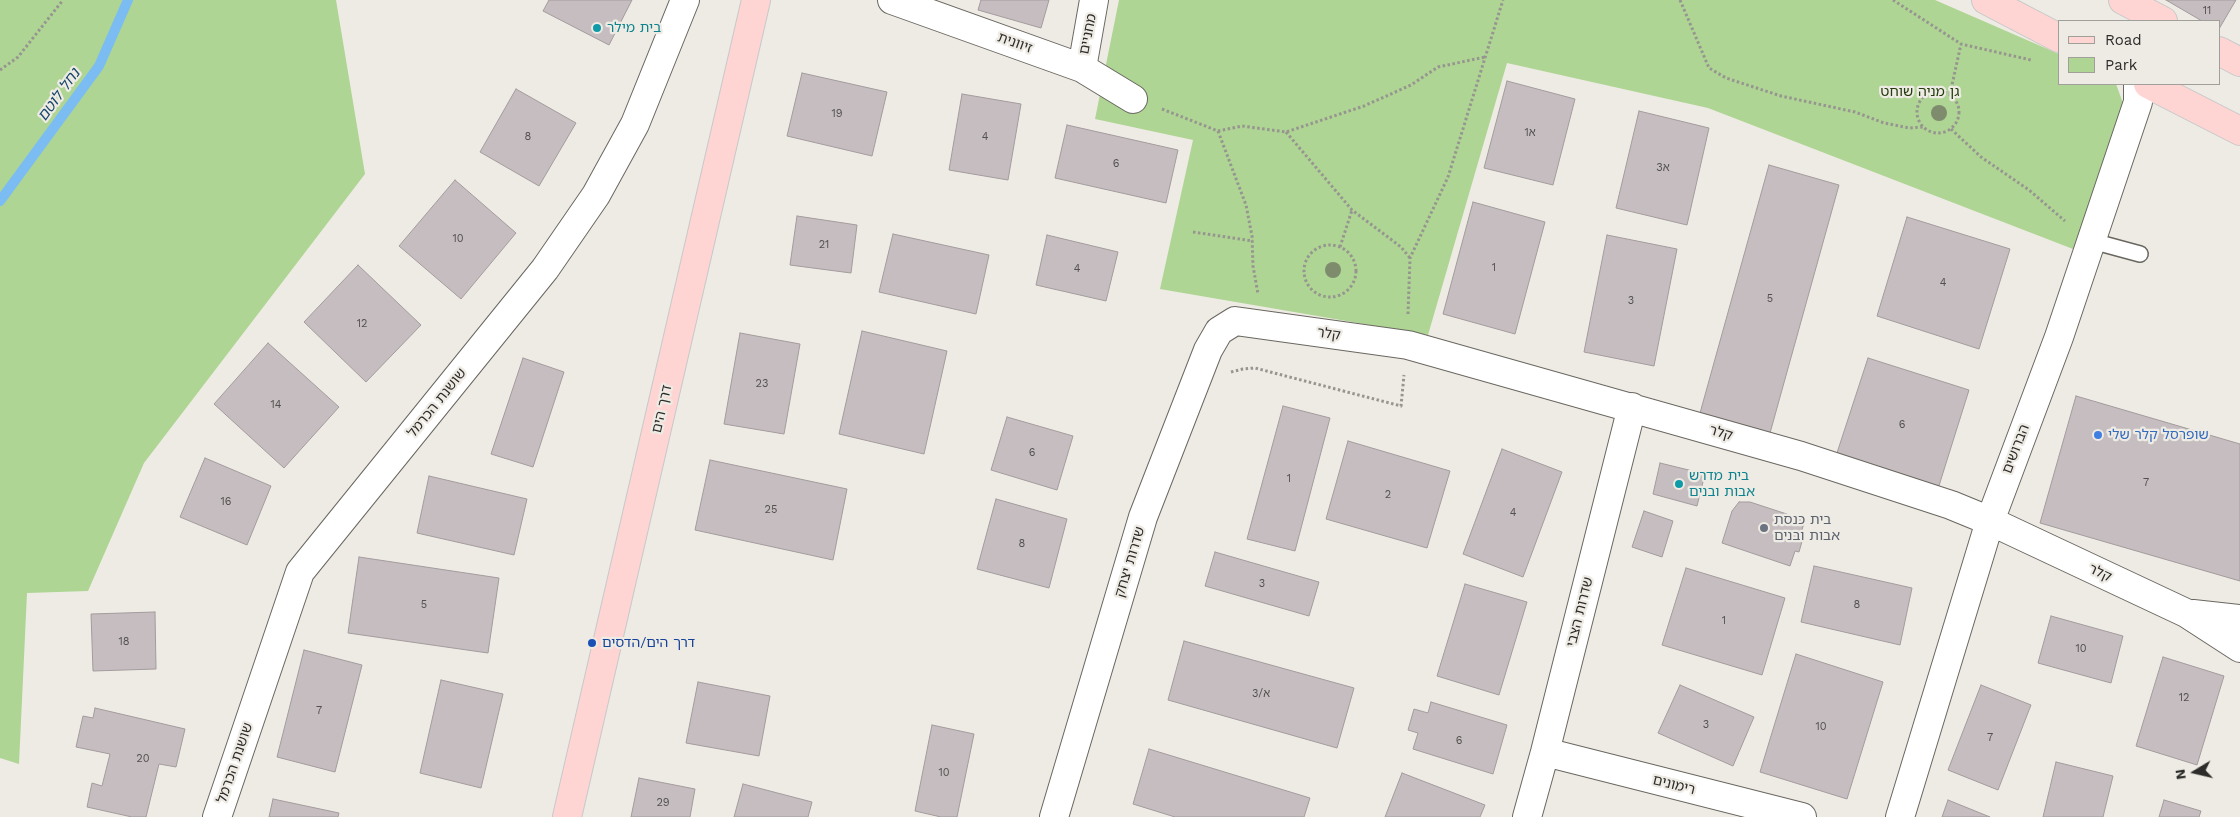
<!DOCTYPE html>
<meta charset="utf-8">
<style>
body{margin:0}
#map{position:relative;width:2240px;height:817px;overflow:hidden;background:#eeebe4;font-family:"Work Sans",sans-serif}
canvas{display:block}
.legend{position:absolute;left:2058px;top:20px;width:162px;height:65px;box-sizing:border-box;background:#eeebe4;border:1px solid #a19f9a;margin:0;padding:6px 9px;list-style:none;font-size:15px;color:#2d2c2a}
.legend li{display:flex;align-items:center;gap:10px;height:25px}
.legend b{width:25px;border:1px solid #a19f9a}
.north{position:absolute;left:2170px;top:747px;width:50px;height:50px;-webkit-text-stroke:4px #eeebe4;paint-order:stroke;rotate:261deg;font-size:14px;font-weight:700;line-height:20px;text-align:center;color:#2d2c2a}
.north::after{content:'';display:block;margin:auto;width:18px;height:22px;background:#2d2c2a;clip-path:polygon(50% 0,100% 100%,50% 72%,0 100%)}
</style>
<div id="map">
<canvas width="2240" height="817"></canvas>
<ul class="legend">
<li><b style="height:6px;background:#fed5d3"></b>Road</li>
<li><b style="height:14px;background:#aed593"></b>Park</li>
</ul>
<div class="north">N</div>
</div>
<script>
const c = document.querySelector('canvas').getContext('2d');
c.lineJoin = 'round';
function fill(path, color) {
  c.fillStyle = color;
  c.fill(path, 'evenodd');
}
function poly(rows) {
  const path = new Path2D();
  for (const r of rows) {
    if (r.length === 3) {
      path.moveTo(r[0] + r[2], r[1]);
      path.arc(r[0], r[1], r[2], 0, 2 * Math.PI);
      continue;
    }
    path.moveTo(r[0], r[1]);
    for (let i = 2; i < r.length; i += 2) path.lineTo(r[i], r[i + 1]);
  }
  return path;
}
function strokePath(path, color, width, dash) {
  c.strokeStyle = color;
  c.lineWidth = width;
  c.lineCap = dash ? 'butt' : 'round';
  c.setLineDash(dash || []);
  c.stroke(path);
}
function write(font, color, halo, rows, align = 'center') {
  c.font = font + ' "Work Sans","Noto Sans Hebrew",sans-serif';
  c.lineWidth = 4.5;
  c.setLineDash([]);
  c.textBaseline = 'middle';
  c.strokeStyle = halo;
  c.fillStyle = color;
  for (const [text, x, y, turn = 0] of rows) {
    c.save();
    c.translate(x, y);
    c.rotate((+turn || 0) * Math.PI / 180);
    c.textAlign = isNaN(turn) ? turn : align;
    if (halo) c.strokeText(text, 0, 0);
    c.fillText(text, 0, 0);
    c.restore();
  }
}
const green = poly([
 [0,0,336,0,365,174,144,463,88,591,27,593,19,764,0,758],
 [1119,0,1935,0,2059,54,2059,84,2116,84,2123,103,2122,121,2073,249,1708,108,1507,63,1428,335,1160,289,1193,140,1095,119]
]);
const stream = poly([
 [0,201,99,66,128,0]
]);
const building = poly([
 [549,0,632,0,609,45,543,11,549,0],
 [981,0,1049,0,1041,28,978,10,981,0],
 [2166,0,2236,0,2219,29,2219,21,2202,21,2166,0],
 [802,73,887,92,872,156,787,136,802,73],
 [1507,81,1575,99,1553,185,1484,168,1507,81],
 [516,89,576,123,539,186,480,152,516,89],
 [962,94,1021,104,1008,180,949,170,962,94],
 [1639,111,1709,128,1687,225,1616,208,1639,111],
 [1067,125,1178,150,1166,203,1055,178,1067,125],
 [1769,165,1839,185,1770,433,1700,413,1769,165],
 [455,180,516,233,461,299,399,246,455,180],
 [1473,202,1545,222,1515,334,1443,314,1473,202],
 [797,216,857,225,851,273,790,265,797,216],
 [1907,217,2010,249,1979,349,1877,316,1907,217],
 [893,234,989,255,976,314,879,292,893,234],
 [1047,235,1118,252,1106,301,1036,285,1047,235],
 [1607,235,1677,249,1654,366,1584,352,1607,235],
 [358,265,421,325,366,382,304,322,358,265],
 [862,331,947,351,924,454,839,434,862,331],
 [740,333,800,344,784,434,724,424,740,333],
 [268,343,339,407,284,468,214,404,268,343],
 [523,358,564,372,533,467,491,454,523,358],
 [1868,358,1969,390,1937,492,1835,459,1868,358],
 [2076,396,2240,444,2240,581,2040,523,2076,396],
 [1283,406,1330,418,1295,551,1247,539,1283,406],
 [1007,417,1073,436,1057,490,991,470,1007,417],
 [1348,441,1450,471,1427,548,1326,519,1348,441],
 [1502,449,1562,472,1523,577,1463,554,1502,449],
 [205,458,271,486,247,545,180,517,205,458],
 [710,460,847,489,833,560,695,530,710,460],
 [1660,463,1705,474,1697,506,1653,494,1660,463],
 [429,476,527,499,514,555,417,533,429,476],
 [996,499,1067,519,1049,588,977,569,996,499],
 [1739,502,1750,502,1805,520,1800,536,1803,538,1799,552,1795,551,1790,566,1722,543,1732,511,1739,502],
 [1644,511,1673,521,1662,557,1632,547,1644,511],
 [1215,552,1319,582,1309,616,1205,586,1215,552],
 [359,557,499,578,488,653,348,633,359,557],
 [1814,566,1912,588,1900,645,1801,622,1814,566],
 [1686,568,1785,598,1762,675,1662,645,1686,568],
 [1465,584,1527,602,1499,695,1437,676,1465,584],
 [155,612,156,669,93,671,91,614,155,612],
 [2051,616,2123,636,2111,683,2038,663,2051,616],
 [1184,641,1354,688,1337,748,1168,700,1184,641],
 [304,650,362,665,335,772,277,757,304,650],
 [1796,654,1883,682,1847,799,1760,772,1796,654],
 [2163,657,2224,676,2197,765,2136,746,2163,657],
 [441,680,503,694,481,788,420,773,441,680],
 [698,682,770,696,759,756,686,743,698,682],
 [1680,685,1754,717,1733,766,1658,733,1680,685],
 [1981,685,2031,705,1998,790,1948,770,1981,685],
 [1431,702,1507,725,1493,774,1413,749,1418,733,1408,730,1414,709,1428,713,1431,702],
 [95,708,185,729,176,767,159,764,146,817,132,817,87,807,92,783,102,786,110,754,76,747,83,716,93,718,95,708],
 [932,725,974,734,957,817,941,817,915,811,932,725],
 [1149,749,1310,798,1304,817,1175,817,1133,804,1149,749],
 [2056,762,2113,776,2103,817,2043,817,2056,762],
 [1402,773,1485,805,1480,817,1385,817,1402,773],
 [639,778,695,789,690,817,631,817,639,778],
 [743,784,812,802,808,817,734,817,743,784],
 [273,799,339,813,338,817,269,817,273,799],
 [1948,800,1990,817,1942,817,1948,800],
 [2164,800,2201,811,2199,817,2159,817,2164,800]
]);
const path = poly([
 [1680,0,1709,68,1726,78,1781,96,1855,112,1884,123,1909,128,1923,127],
 [1893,0,1961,44,2031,60],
 [0,70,18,57,63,0],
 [1938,112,21],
 [1950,94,1961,44],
 [1162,109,1218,131,1242,126,1286,132,1364,106,1411,85,1438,67,1485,57],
 [1951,129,1981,157,2029,190,2065,221],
 [1218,131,1246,205,1252,236,1253,266,1258,294],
 [1286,132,1352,210,1401,247,1410,258],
 [1193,232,1253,241],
 [1330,271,26],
 [1340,247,1352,210],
 [1408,314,1410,258,1448,177,1503,0],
 [1231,372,1243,369,1255,368,1401,406,1404,375]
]);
const lane = poly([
 [2092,241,2140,254]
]);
const street = poly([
 [892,0,1082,68,1133,99],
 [1082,68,1094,0],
 [2193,614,2240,619],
 [1545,752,1802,817],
 [217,817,300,572,545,269,596,195,635,124,685,0],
 [1054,817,1143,517,1208,350,1219,331,1235,321,1408,345,1801,456,1951,505,1990,521,2186,613,2240,648],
 [1527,817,1545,752,1632,407],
 [1900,817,1990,521,2059,337,2138,102,2138,84]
]);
const primary = poly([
 [1986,0,2059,38],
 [2123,0,2163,21],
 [2219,51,2240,62],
 [2148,84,2240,131],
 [567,817,756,0]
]);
const trees = [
 [1939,113],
 [1333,270]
];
const markers = [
 [597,28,5,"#0f9aa8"],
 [2098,435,5,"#3f7fe0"],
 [1679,484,5,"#0f9aa8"],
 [1764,528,5,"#6b7280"],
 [592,643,5,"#1a4fb4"]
];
const numberNames = [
 ["11",2207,11],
 ["19",837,114],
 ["1א",1530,133],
 ["8",528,137],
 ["4",985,137],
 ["6",1116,164],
 ["3א",1663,168],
 ["10",458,239],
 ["21",824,245],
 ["1",1494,268],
 ["4",1077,269],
 ["4",1943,283],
 ["5",1770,299],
 ["3",1631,301],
 ["12",362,324],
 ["23",762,384],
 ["14",276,405],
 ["6",1902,425],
 ["6",1032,453],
 ["1",1289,479],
 ["7",2146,483],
 ["2",1388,495],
 ["16",226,502],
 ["25",771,510],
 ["4",1513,513],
 ["8",1022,544],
 ["3",1262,584],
 ["5",424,605],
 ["8",1857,605],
 ["1",1724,621],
 ["18",124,642],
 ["10",2081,649],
 ["א/3",1261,694],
 ["12",2184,698],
 ["7",319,711],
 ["3",1706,725],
 ["10",1821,727],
 ["7",1990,738],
 ["6",1459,741],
 ["20",143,759],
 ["10",944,773],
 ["29",663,803]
];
const cultureNames = [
 ["בית מילר",607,28],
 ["בית מדרש",1689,476],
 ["אבות ובנים",1689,492]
];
const streetNames = [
 ["מחניים",1088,34,-79],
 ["זיוונית",1015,43,20],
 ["קלר",1329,334,8],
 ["שושנת הכרמל",437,403,-51],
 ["דרך הים",662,409,-77],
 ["קלר",1721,433,16],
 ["הברושים",2016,449,-69],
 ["שדרות יצחק",1130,562,-73],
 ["קלר",2100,573,25],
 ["שדרות הצבי",1580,612,-76],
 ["שושנת הכרמל",235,763,-71],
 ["רימונים",1674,785,14]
];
const parkNames = [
 ["גן מניה שוחט",1920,92]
];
const shopNames = [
 ["שופרסל קלר שלי",2108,435]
];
const worshipNames = [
 ["בית כנסת",1774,520],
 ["אבות ובנים",1774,536]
];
const transitNames = [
 ["דרך הים/הדסים",602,643]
];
const waterNames = [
 ["נחל לוטם",59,95,-54]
];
fill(green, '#aed593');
strokePath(stream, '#7bbcf2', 10);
fill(building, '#c5bdbf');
strokePath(building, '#a39b9d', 1);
strokePath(lane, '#6a6761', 18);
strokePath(street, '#6a6761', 30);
strokePath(primary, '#c8c8c8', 30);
strokePath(path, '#979590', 3, [2.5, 2.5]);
strokePath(lane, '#fff', 15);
strokePath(street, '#fff', 28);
strokePath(primary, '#fed5d3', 28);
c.fillStyle = '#7e8b6d';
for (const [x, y] of trees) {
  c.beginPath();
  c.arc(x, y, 8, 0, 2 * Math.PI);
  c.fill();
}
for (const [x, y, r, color] of markers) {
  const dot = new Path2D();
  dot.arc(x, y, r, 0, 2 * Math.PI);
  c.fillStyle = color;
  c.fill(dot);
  strokePath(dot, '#eeebe4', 2);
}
write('11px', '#53504f', null, numberNames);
write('14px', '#0d838f', '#eeebe4', cultureNames, 'left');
write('14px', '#2d2c2a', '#eeebe4', streetNames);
write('14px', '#233c0c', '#eeebe4', parkNames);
write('14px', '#366cbe', '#eeebe4', shopNames, 'left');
write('14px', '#5b616d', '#eeebe4', worshipNames, 'left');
write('14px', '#164399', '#eeebe4', transitNames, 'left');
write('italic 15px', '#17476a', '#eeebe4', waterNames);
</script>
